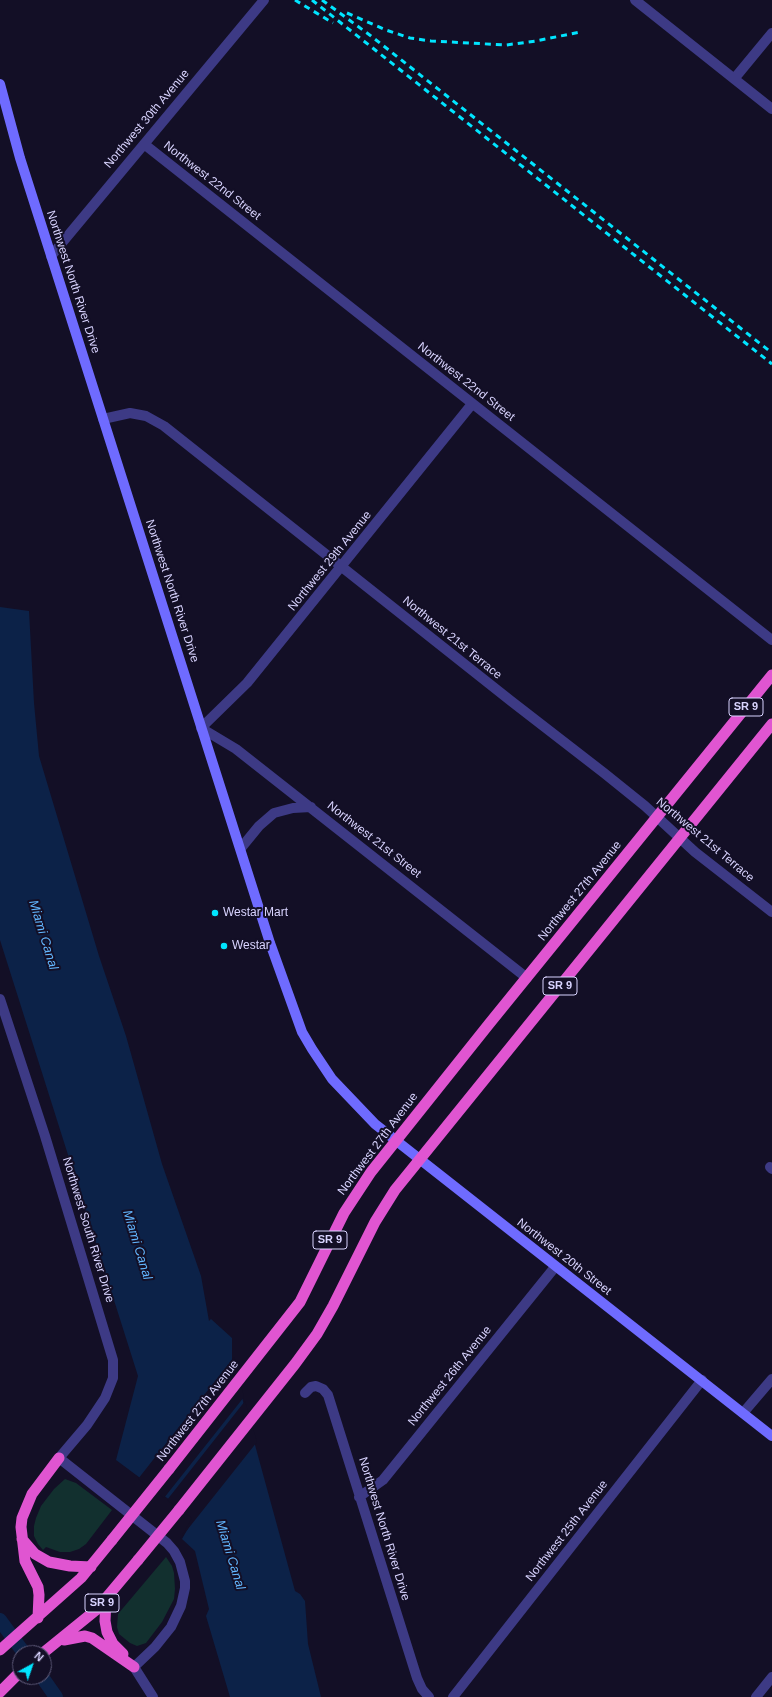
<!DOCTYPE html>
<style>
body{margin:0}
#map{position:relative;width:772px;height:1697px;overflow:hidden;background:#130f26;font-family:Arial,sans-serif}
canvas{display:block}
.north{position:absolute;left:12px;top:1645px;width:40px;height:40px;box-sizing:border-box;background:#130f26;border:1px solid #625e7d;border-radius:50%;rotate:40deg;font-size:11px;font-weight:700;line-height:16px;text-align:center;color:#d9d4ff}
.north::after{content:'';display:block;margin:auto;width:14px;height:18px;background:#00e5ff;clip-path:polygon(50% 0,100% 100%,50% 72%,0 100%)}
</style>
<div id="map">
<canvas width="772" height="1697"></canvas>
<div class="north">N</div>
</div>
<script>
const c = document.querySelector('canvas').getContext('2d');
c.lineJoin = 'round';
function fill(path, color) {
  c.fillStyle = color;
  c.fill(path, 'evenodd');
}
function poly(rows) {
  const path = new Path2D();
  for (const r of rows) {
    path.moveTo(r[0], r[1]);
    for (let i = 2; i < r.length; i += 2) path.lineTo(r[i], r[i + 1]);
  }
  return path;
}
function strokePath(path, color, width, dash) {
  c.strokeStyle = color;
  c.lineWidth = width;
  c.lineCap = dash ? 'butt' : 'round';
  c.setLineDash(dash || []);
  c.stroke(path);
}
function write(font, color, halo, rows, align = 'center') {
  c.font = font + ' Arial,sans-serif';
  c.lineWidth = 4;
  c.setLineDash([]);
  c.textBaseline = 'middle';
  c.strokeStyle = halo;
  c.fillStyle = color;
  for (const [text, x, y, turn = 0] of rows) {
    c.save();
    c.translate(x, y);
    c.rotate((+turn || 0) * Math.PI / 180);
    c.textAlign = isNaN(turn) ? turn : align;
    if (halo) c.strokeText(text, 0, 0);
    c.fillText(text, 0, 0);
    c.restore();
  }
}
const green = poly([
 [65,1479,76,1483,112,1510,86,1544,79,1549,70,1552,60,1552,46,1547,43,1550,38,1544,34,1536,34,1526,36,1518,41,1506,54,1489],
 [166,1557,172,1566,174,1573,175,1589,174,1599,162,1622,146,1643,137,1646,130,1643,119,1634,117,1627,118,1614]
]);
const water = poly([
 [0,607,29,611,34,703,39,756,99,956,126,1036,162,1164,201,1276,209,1321,211,1319,232,1338,232,1361,295,1591,300,1594,305,1601,308,1644,321,1697,230,1697,206,1616,209,1609,195,1551,182,1539,194,1518,116,1460,138,1376,0,940]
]);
const pier = poly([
 [234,1357,244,1397,164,1498,138,1479],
 [245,1401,257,1442,180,1539,192,1518,167,1500]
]);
const canal = poly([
 [0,1620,24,1653],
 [42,1677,56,1697]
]);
const minor = poly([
 [635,0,772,109],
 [734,79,772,33],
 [144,144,772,640],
 [51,256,264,0],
 [472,404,247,683,201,728,236,749,527,978],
 [103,419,130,413,146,416,164,426,511,701,604,773,645,806,695,852,772,912],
 [241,848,259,826,274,813,293,808,311,807],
 [770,1167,772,1169],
 [305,1393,311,1387,316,1386,323,1389,328,1395,417,1678,422,1689,429,1697],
 [743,1413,772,1379],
 [359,1497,383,1480,555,1267],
 [134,1667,153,1697],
 [756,1697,772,1677]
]);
const tertiary = poly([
 [0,999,45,1136,113,1360,113,1378,105,1398,87,1425,59,1458,167,1543,174,1551,180,1562,185,1581,185,1588,181,1606,171,1627,155,1647,134,1667],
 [453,1697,702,1380]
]);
const secondary = poly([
 [0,84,20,158,270,943,302,1032,312,1049,332,1079,375,1124,772,1436]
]);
const trunk = poly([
 [169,1469,300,1302,344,1213,371,1172,489,1024,772,675],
 [179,1510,295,1364,317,1334,333,1306,375,1222,395,1190,772,724],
 [22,1539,35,1554,49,1562,70,1566,91,1567],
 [106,1599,105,1621,107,1632,113,1644,123,1654],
 [38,1618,39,1595,38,1587,25,1561,21,1527,22,1518,32,1494,59,1458],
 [64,1640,85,1636,92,1638,134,1667],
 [0,1650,81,1578,112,1540],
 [43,1653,96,1610,138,1560],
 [0,1692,20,1672]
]);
const rail = poly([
 [295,0,333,23],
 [312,0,772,364],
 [322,0,371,36,772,353],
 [347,13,386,30,410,38,431,41,506,45,536,41,580,32]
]);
const trunkBridge = poly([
 [112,1540,169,1469],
 [138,1560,179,1510]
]);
const markers = [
 [215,913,4,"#00e5ff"],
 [224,946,4,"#00e5ff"]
];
const shields = [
 [746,707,34],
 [560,986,34],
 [330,1240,34],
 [102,1603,34]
];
const shieldNames = [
 ["SR 9",746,707],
 ["SR 9",560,986],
 ["SR 9",330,1240],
 ["SR 9",102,1603]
];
const streetNames = [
 ["Northwest 30th Avenue",147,119,-50],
 ["Northwest 22nd Street",212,181,38],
 ["Northwest North River Drive",73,282,72],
 ["Northwest 22nd Street",466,382,38],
 ["Northwest 29th Avenue",330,561,-51],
 ["Northwest North River Drive",172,591,72],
 ["Northwest 21st Terrace",452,638,39],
 ["Northwest 21st Street",374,840,38],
 ["Northwest 21st Terrace",705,840,40],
 ["Northwest 27th Avenue",580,891,-51],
 ["Northwest 27th Avenue",378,1144,-53],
 ["Northwest South River Drive",88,1230,73],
 ["Northwest 20th Street",564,1257,38],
 ["Northwest 26th Avenue",450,1376,-51],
 ["Northwest 27th Avenue",198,1411,-52],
 ["Northwest North River Drive",384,1529,73],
 ["Northwest 25th Avenue",567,1531,-52]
];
const poiNames = [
 ["Westar Mart",223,913],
 ["Westar",232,946]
];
const waterNames = [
 ["Miami Canal",43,935,73],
 ["Miami Canal",137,1245,73],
 ["Miami Canal",230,1555,73]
];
fill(green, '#12302f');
fill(water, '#0c2248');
fill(pier, '#130f26');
strokePath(canal, '#0c2248', 14);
strokePath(minor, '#3d3a85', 10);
strokePath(tertiary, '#3d3a85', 10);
strokePath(secondary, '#6f6bff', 10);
strokePath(trunk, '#e055d1', 11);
strokePath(rail, '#00e5ff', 3, [6, 5]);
strokePath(trunkBridge, '#e055d1', 11);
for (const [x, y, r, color] of markers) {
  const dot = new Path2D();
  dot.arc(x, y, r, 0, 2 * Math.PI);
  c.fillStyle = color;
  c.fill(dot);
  strokePath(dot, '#130f26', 1.5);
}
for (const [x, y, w] of shields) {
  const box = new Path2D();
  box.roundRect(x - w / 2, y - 9, w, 18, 3);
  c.fillStyle = '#130f26';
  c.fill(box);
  strokePath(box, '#d9d4ff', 1);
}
write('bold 11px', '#d9d4ff', null, shieldNames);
write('12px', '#d9d4ff', '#130f26', streetNames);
write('12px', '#d9d4ff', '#130f26', poiNames, 'left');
write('italic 13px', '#62b6ff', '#130f26', waterNames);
</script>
